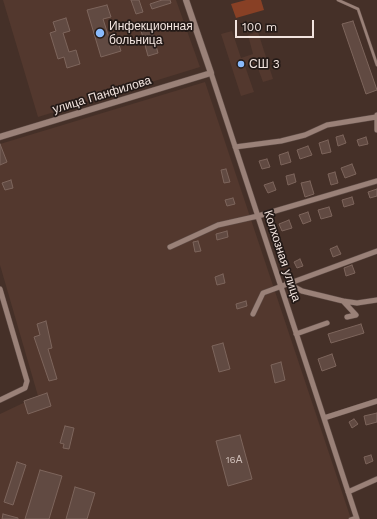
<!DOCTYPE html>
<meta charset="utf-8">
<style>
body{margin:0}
#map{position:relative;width:377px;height:519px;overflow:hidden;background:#453028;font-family:"Work Sans",sans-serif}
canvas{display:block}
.scale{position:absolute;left:235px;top:20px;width:79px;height:18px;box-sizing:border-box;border:2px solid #f2e4df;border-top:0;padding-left:5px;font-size:12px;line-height:14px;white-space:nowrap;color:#f2e4df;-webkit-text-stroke:3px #241a17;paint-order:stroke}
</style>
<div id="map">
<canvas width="377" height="519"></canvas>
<div class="scale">100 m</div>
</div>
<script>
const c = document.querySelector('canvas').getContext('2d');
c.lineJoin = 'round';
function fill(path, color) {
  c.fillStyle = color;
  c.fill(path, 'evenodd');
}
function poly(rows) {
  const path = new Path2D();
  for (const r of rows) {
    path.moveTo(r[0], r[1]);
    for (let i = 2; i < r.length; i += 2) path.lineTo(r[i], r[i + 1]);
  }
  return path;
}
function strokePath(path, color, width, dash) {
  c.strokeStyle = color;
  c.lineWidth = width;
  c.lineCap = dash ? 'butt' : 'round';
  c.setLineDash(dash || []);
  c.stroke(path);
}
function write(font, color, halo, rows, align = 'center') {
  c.font = font + ' "Work Sans",sans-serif';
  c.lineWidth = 3.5;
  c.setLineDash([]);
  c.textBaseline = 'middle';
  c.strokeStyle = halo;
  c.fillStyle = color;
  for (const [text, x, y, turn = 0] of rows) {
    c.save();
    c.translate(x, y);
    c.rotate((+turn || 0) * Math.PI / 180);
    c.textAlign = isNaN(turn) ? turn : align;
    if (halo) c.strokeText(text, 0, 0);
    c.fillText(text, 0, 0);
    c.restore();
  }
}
const built = poly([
 [3,0,176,0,200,67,38,117],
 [232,31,241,58,253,54,248,35,258,32,273,79,263,82,256,63,245,66,254,92,241,96,221,34],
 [205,82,351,519,0,519,0,414,38,396,0,265,0,144]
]);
const green = poly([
 [246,0,261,0,264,10,236,18,231,4]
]);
const building = poly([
 [131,0,139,0,143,12,136,14,131,0],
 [162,0,170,0,171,3,152,9,150,4,162,0],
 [107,5,111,17,103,19,110,41,117,39,121,51,101,57,87,10,107,5],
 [66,18,70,31,63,33,69,52,76,50,80,64,67,68,64,57,58,59,50,33,56,31,53,22,66,18],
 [353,21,377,90,366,94,342,24,353,21],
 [150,24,158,53,148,56,140,27,150,24],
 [343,135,346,143,338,146,336,137,343,135],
 [366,137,368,144,359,146,357,140,366,137],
 [328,140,331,152,322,154,319,143,328,140],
 [0,144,7,162,0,165,0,144],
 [308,146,312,155,300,159,297,150,308,146],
 [288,152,291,162,281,165,279,155,288,152],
 [267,159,270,167,262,169,259,161,267,159],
 [352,164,356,174,345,178,341,168,352,164],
 [226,169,230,182,224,183,221,170,226,169],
 [335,172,338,183,331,185,328,174,335,172],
 [294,174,296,182,288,185,286,176,294,174],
 [11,180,13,188,5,190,2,183,11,180],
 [310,181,314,194,305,197,301,183,310,181],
 [273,182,276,190,268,193,264,185,273,182],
 [377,189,377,196,370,198,368,192,377,189],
 [352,197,354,204,344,207,342,200,352,197],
 [233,198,235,204,227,206,225,200,233,198],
 [329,207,332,216,321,219,318,210,329,207],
 [308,212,311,221,303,224,299,215,308,212],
 [289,220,292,228,282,231,279,224,289,220],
 [227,231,228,237,217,240,216,234,227,231],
 [198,241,201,251,195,252,193,242,198,241],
 [337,246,341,254,333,257,330,249,337,246],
 [300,259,303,266,297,268,294,262,300,259],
 [352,265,355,273,346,276,344,268,352,265],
 [223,274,225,283,217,285,215,277,223,274],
 [246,301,247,306,237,309,236,304,246,301],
 [46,321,52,348,48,349,57,379,49,381,34,337,40,335,37,324,46,321],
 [361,324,364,333,331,343,328,334,361,324],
 [223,343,230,369,219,372,212,346,223,343],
 [332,354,336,366,322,371,318,359,332,354],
 [281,362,285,380,275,383,271,365,281,362],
 [47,393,51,406,28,414,24,401,47,393],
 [377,413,377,422,366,425,364,416,377,413],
 [354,419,358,424,352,428,349,422,354,419],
 [65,426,74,428,69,449,63,448,64,444,60,443,65,426],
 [240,435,252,479,228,486,216,441,240,435],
 [371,455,373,461,366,464,364,457,371,455],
 [17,462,26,465,13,505,4,502,17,462],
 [40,470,62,476,49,519,25,519,40,470],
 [75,487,95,493,87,519,66,519,75,487],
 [3,514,18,518,18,519,2,519,3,514]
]);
const service = poly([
 [338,0,358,9,377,65],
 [350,519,356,517]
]);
const minor = poly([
 [211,73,357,519],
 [377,115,377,130],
 [235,147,281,141,305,135,327,125,376,117],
 [170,247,218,225,258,216,377,181],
 [287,283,302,291,343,301,356,315,347,317],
 [0,289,27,381,25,388,0,400],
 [343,301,357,303,377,300],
 [253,314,263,293,377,251],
 [296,334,327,323],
 [324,418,377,401],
 [348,492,377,479]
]);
const tertiary = poly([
 [0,137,211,73,186,0]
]);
const markers = [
 [100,33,5,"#89bafc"],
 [241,64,4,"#89bafc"]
];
const numberNames = [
 ["16А",234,460]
];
const poiNames = [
 ["Инфекционная",109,26],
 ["больница",109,40],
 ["СШ 3",249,64]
];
const streetNames = [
 ["улица Панфилова",102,95,-17],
 ["Колхозная улица",282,256,72]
];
fill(built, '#53382e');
fill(green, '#884025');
fill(building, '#614a42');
strokePath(building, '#7d655c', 1);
strokePath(service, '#5f4c46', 3.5);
strokePath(minor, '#5f4c46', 6);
strokePath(tertiary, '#5f4c46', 7);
strokePath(service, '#9a8178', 2.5);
strokePath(minor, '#9a8178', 5);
strokePath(tertiary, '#9a8178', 6);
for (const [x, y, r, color] of markers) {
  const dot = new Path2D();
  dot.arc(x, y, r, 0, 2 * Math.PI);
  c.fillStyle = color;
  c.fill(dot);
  strokePath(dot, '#241a17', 1.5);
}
write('10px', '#cebeb8', null, numberNames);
write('12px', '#f2e4df', '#241a17', poiNames, 'left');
write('12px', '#f2e4df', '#241a17', streetNames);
</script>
